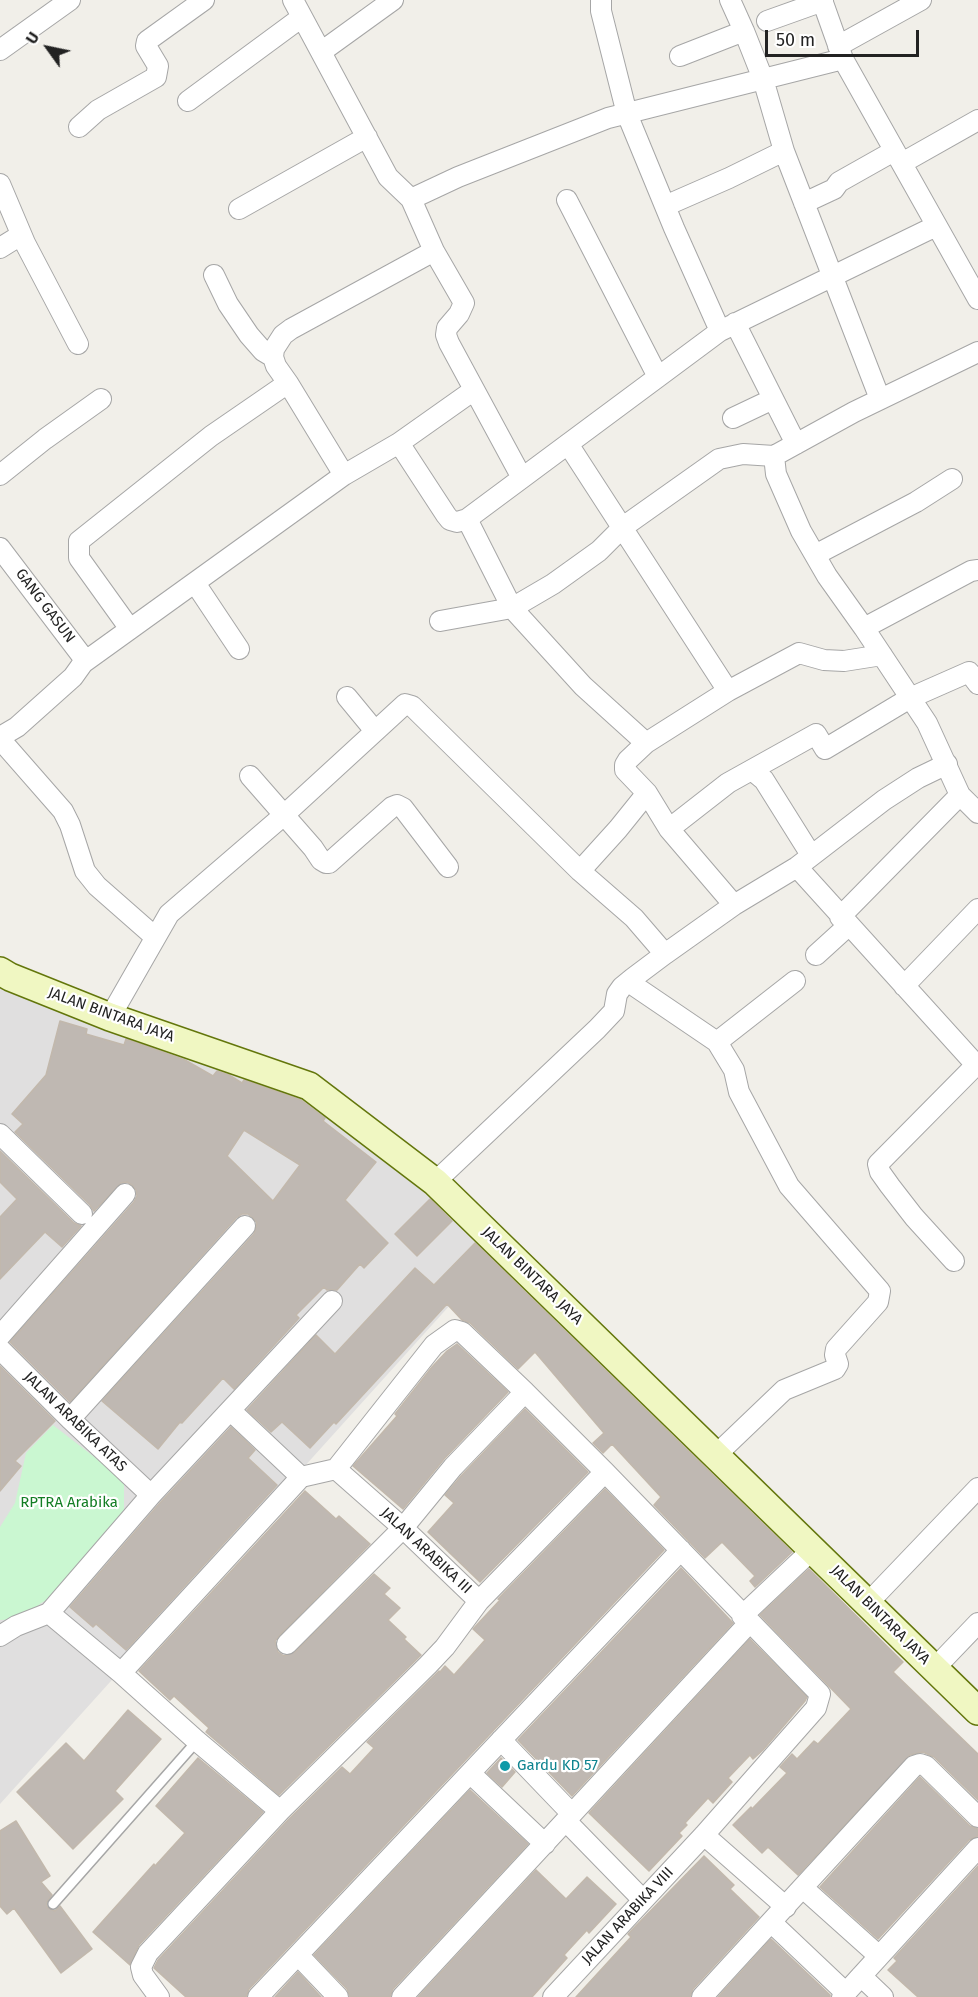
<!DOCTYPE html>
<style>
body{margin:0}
#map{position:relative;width:978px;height:1997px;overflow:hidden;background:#f1efe9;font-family:"Fira Sans",sans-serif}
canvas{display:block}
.north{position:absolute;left:18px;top:18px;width:60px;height:60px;-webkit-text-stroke:4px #fff;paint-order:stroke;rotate:303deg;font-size:16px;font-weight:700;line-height:24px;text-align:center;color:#222}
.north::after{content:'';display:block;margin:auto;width:21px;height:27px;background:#222;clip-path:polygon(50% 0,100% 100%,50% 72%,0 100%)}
.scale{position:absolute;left:765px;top:30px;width:154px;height:27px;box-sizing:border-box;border:3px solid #222;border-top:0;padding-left:8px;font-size:18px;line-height:21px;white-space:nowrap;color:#222;-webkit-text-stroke:4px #fff;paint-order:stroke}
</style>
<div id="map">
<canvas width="978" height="1997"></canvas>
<div class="north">U</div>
<div class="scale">50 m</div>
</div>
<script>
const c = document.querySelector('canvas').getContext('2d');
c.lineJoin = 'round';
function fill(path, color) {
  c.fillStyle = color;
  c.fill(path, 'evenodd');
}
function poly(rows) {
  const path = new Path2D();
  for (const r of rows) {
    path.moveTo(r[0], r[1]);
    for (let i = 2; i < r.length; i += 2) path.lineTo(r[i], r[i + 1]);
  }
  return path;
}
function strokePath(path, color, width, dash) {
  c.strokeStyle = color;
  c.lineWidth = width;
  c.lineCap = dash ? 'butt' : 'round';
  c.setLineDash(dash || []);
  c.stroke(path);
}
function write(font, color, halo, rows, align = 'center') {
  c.font = font + ' "Fira Sans",sans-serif';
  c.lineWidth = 4.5;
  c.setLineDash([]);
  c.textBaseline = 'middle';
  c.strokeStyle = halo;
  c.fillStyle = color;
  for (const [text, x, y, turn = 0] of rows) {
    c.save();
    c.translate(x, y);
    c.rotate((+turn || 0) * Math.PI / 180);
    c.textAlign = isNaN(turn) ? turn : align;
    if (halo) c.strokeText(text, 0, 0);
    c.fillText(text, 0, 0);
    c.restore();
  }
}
const residential = poly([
 [0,968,336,1087,506,1243,0,1804]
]);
const park = poly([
 [53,1425,124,1480,124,1520,64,1592,41,1603,25,1619,0,1620,0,1527,15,1503,26,1453]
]);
const building = poly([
 [60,1021,87,1029,86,1034,124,1045,126,1039,185,1060,213,1076,217,1071,229,1075,242,1083,244,1080,301,1100,325,1118,323,1121,376,1162,345,1200,388,1243,364,1268,360,1264,337,1290,327,1290,324,1287,296,1315,299,1318,234,1389,223,1378,182,1423,180,1422,158,1449,102,1401,254,1234,257,1223,253,1218,248,1214,242,1214,236,1218,70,1402,10,1342,134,1202,137,1196,136,1190,132,1185,127,1182,121,1183,94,1211,90,1205,15,1132,23,1124,12,1114,46,1075,60,1021],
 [244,1130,300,1165,273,1201,227,1156,244,1130],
 [0,1151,74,1223,81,1226,62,1247,45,1232,0,1279,0,1217,17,1199,0,1182,0,1151],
 [430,1199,452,1221,417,1256,395,1234,430,1199],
 [475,1243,792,1552,755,1587,750,1581,755,1576,722,1542,705,1558,654,1505,661,1497,612,1444,603,1453,593,1443,604,1433,535,1352,518,1369,470,1323,462,1320,447,1304,336,1424,334,1422,310,1448,282,1422,271,1432,247,1410,316,1335,335,1354,415,1268,434,1285,475,1243],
 [457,1344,508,1392,444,1459,403,1509,353,1466,397,1416,395,1414,432,1367,447,1351,457,1344],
 [0,1366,55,1421,15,1461,21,1466,0,1491,0,1366],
 [525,1409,588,1472,480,1582,428,1532,454,1503,445,1495,462,1475,525,1409],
 [231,1427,255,1450,248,1458,277,1485,126,1650,96,1624,93,1627,70,1607,160,1503,231,1427],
 [605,1489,664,1550,249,1989,246,1997,186,1997,154,1968,158,1960,289,1819,342,1767,350,1774,374,1748,367,1742,439,1671,440,1672,445,1666,454,1675,485,1640,473,1629,500,1600,498,1599,605,1489],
 [305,1491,336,1519,339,1516,370,1544,279,1636,275,1641,278,1652,284,1656,295,1652,374,1574,390,1588,384,1594,400,1608,388,1620,406,1637,404,1639,421,1655,279,1795,206,1732,209,1728,174,1696,170,1700,139,1671,305,1491],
 [681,1568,733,1623,572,1796,518,1740,681,1568],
 [809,1569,903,1662,893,1672,978,1754,978,1800,934,1757,923,1752,910,1755,798,1875,768,1847,762,1853,733,1825,751,1807,752,1809,787,1773,780,1767,792,1754,797,1759,814,1741,818,1744,851,1709,760,1615,809,1569],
 [750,1639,807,1697,805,1701,763,1750,753,1759,750,1755,728,1778,732,1782,713,1803,708,1798,685,1823,687,1825,679,1833,682,1836,649,1871,589,1813,750,1639],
 [128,1710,161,1739,115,1791,123,1799,73,1849,17,1792,66,1743,84,1761,128,1710],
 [198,1758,263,1812,139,1945,130,1965,93,1932,154,1864,155,1866,185,1833,156,1806,198,1758],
 [501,1758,515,1772,502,1787,487,1773,501,1758],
 [920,1777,970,1826,978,1829,978,1836,969,1840,878,1939,820,1887,920,1777],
 [470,1790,528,1844,393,1989,390,1997,350,1997,347,1989,314,1955,470,1790],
 [16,1821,50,1876,41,1882,52,1895,47,1902,47,1907,55,1911,60,1906,92,1949,61,1973,14,1908,7,1914,0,1906,0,1831,16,1821],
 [704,1856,734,1885,730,1889,759,1917,693,1989,690,1997,576,1997,631,1937,628,1934,704,1856],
 [978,1866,978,1997,918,1997,888,1970,897,1961,894,1958,978,1866],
 [536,1870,566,1899,587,1877,616,1904,589,1933,587,1930,564,1955,567,1958,532,1997,418,1997,536,1870],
 [771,1939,830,1995,830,1997,718,1997,771,1939],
 [298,1972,321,1997,275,1997,298,1972]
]);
const lane = poly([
 [53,1904,197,1741]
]);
const street = poly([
 [293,0,388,177,411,199,458,177,608,118,843,59],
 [601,0,601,11,627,114,674,228,720,331,936,226],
 [730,0,744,31,763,79,784,151,880,399],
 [822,0,843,59,978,299],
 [767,21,823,1],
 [838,46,921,0],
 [0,50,70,0],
 [321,52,393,0],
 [680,56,744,31],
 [188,101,302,17],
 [79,127,98,110,156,77,158,66,146,46,147,41,204,0],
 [902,163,978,120],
 [0,184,25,243,78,344],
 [567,200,658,377],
 [804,203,834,189,839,182,894,151],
 [665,206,729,178,784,151],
 [239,209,367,137],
 [0,248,21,235],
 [434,251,464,303,459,314,447,328,446,335,449,343,522,478],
 [214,275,228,304,249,335,263,351,273,357],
 [735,323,796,444],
 [978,352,854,412,774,456,776,474,801,531,827,576,864,628,927,723,960,795,978,813],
 [733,418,773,399],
 [399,443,446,515,450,520,457,522,467,519,720,331],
 [568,444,728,691],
 [774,456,743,454,719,459,623,527,599,551,553,584,512,608,583,686,646,743,728,691,799,653,824,660,844,661,882,655],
 [0,475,45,439,101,399],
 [344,475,288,383,276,366,273,357,274,349,283,335,291,329,434,251,411,199],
 [0,548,82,656,83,663,73,677,17,727,0,737],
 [815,555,916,502,952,479],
 [195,583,239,649],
 [440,621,512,608,467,519],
 [864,628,971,571,978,570],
 [130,629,79,558,79,541,211,436,288,383],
 [83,663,344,475,399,443,474,390],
 [347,697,375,731],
 [0,739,63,811,70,825,85,871,97,886,155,937],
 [646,743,628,760,625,765,625,770,647,793,669,829,734,905],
 [752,770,764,780,811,855],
 [250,776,313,848,321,860,326,863,329,863,392,807,397,805,403,808,448,867],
 [669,829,728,783,816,734,825,749,910,698,969,672,978,684],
 [797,867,978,1067],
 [580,871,618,829,647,793],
 [840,917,960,795],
 [665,954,633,978,633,985,717,1042,734,1070,739,1092,789,1186,880,1291,878,1302,836,1349,835,1355,838,1364,835,1369,784,1390,716,1455],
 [816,955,849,925],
 [904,986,978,909],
 [110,1017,169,914,284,815,405,704,412,706,580,871,634,918,665,954,734,905,797,867,884,800,918,778,947,764],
 [717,1042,795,981],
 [0,1134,82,1214],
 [435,1182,597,1029,614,1011,617,994,622,987,633,978],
 [954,1261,914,1217,890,1186,880,1172,878,1164,976,1065],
 [0,1336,125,1194],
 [0,1349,70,1419,151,1495],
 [231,1411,301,1477],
 [70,1419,245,1226],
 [336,1469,434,1345,455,1330,462,1332,525,1392,605,1472,820,1694,816,1708,704,1835,553,1997],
 [336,1469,403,1528,479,1601],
 [301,1477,336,1469],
 [868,1603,978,1488],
 [49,1613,121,1673,197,1741,280,1811],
 [742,1616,813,1549],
 [0,1636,16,1626,49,1613,151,1495,332,1301],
 [287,1644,403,1528,453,1467,525,1392],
 [934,1669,978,1623],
 [121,1673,301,1477],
 [501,1740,572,1814],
 [470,1773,545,1844],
 [566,1821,643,1900],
 [704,1835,786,1907],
 [803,1888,879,1956],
 [772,1923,846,1993],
 [298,1955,338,1997],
 [861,1976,883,1997],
 [159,1997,143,1975,141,1967,148,1953,280,1811,428,1665,445,1647,479,1601,605,1472],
 [258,1997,681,1550],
 [402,1997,749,1623],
 [702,1997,914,1766,920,1764,926,1766,978,1817],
 [842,1997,978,1848]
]);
const secondary = poly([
 [0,971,10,977,110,1017,309,1086,435,1182,978,1711]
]);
const markers = [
 [505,1766,6,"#0f9aa8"]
];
const streetNames = [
 ["GANG GASUN",45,606,53],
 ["JALAN BINTARA JAYA",111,1015,20],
 ["JALAN BINTARA JAYA",532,1276,44],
 ["JALAN ARABIKA ATAS",75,1422,44],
 ["JALAN ARABIKA III",426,1551,43],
 ["JALAN BINTARA JAYA",880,1615,45],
 ["JALAN ARABIKA VIII",628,1916,-47]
];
const parkNames = [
 ["RPTRA Arabika",69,1503]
];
const cultureNames = [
 ["Gardu KD 57",517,1766]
];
fill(residential, '#e0dfdf');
fill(park, '#caf7d1');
fill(building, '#bfb8b2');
strokePath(building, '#c2b8ac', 1.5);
strokePath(lane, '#a6a6a6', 12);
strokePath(street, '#a6a6a6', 22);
strokePath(secondary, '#63760b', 30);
strokePath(lane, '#fff', 9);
strokePath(street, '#fff', 20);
strokePath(secondary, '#f0f7c2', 27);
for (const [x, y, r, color] of markers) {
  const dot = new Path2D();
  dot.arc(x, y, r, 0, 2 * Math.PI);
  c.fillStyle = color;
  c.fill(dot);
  strokePath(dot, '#fff', 2);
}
write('15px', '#222', '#fff', streetNames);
write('15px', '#127d23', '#fff', parkNames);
write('15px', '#0d838f', '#fff', cultureNames, 'left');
</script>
